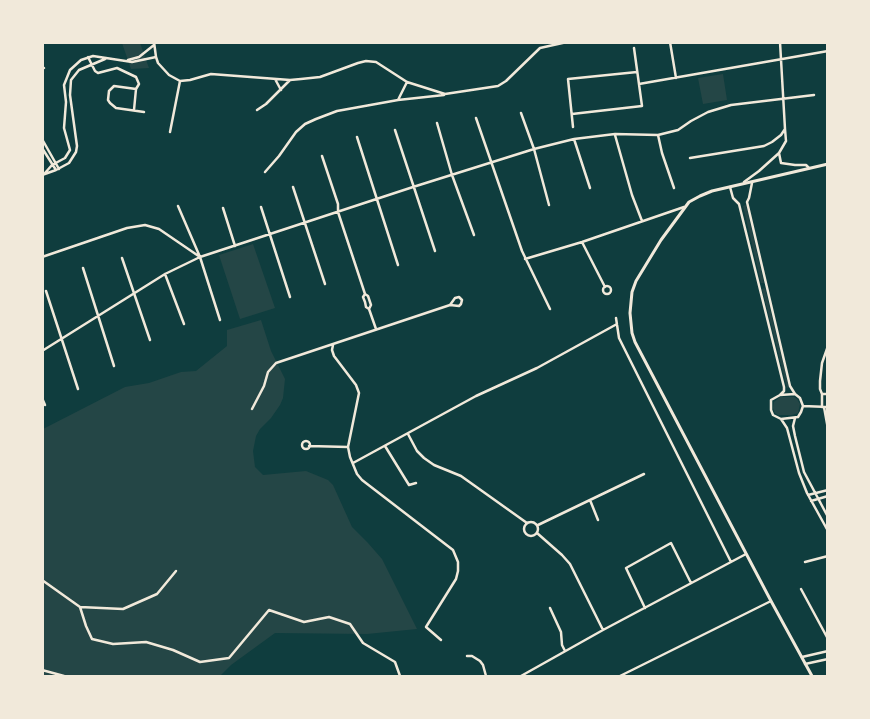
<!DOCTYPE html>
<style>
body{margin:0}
#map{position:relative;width:870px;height:719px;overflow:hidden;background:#0f3d3e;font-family:Ubuntu,sans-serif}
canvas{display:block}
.frame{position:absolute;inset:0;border:44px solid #f1e9da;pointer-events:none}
</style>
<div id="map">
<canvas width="870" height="719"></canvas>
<div class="frame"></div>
</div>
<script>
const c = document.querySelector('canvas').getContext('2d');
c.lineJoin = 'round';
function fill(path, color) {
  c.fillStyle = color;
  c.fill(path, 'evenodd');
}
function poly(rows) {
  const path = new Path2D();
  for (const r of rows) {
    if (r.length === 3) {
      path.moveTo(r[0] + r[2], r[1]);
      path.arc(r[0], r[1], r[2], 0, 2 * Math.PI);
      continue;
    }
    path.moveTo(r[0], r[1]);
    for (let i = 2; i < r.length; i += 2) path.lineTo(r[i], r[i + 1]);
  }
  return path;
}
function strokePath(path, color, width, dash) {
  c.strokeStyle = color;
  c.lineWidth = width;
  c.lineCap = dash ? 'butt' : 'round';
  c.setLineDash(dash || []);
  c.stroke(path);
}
const green = poly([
 [122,43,140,43,149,68,131,69],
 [723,74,727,100,703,104,698,78],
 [746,205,764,283,761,283,743,206],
 [253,244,275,308,240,319,219,255],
 [765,288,789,387,787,388,762,289],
 [261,320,271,351,285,379,283,398,280,405,271,418,260,429,256,436,253,451,255,467,263,475,306,471,328,480,333,485,352,527,368,543,382,559,417,629,367,634,275,633,231,665,220,676,43,676,43,429,125,387,149,383,181,372,196,371,227,346,227,330],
 [780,397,794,397,797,399,800,404,798,413,792,415,778,415,775,413,773,408,774,402]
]);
const minor = poly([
 [154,42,156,57,158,63,169,75,180,81,190,80,211,74,290,80,301,79,320,77,358,63,366,61,376,62,407,82,445,94,498,86,506,81,540,48,567,42],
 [670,42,676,78],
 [88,57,95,71,98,73,117,68,136,77,139,84,136,89,134,110],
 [128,60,139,57,154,45],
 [42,69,44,68],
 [275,79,281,90],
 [639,84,828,51],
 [136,89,114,86,109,91,108,100,110,103,116,108,144,112],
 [398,100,407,82],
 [257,110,266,104,290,80],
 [521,113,534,149,549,205],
 [572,114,642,106,634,48],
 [476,118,522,251,550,309],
 [437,123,452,175,474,235],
 [573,127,568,79,637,72],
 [395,130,435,251],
 [170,132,180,81],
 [615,135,632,195,642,221],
 [658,135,662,153,674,188],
 [357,137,398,265],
 [42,139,59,169],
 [574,139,590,188],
 [42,148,56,170],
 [779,153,781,163,795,165,806,165,809,168],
 [322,156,338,204,338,212,365,294,368,296,371,305,369,309,376,329],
 [690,158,764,146,772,142,781,135,785,129,780,42],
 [265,172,279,156,296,132,305,124,316,119,337,111,398,100,444,95],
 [45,173,52,165,65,158,70,150,64,128,66,102,64,85,70,70,81,60,93,56,132,62,156,57],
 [42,175,56,170,69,163,76,152,77,146,70,95,71,80,79,70,105,59],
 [744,182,759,171,779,153,786,141,785,129],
 [752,183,749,198,747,202,790,386,795,394],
 [293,187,325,284],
 [730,187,733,198,739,204,784,387,784,391,780,395],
 [178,206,200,257,220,320],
 [261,207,290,297],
 [223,208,235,246],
 [582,242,605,287],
 [42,257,127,228,145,225,159,229,200,257],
 [122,258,150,340],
 [525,259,582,242,684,207],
 [83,268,114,366],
 [165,274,184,324],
 [607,290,4],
 [46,291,78,389],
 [365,294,363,297,365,302,366,307,369,309],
 [616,318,619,338,731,562],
 [333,345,332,350,334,356,356,385,359,393,348,447,350,457,357,474,362,480,453,550,458,562,458,571,456,579,426,627,441,640],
 [42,351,165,274,200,257,413,187,534,149,574,139,615,134,658,135,678,130,691,121,708,112,731,105,814,95],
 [795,394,800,398,803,406,801,412,798,417,781,419,773,415,771,410,771,400,780,395,795,394],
 [822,394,828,394],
 [42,398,45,405],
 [803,406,828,407],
 [822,407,822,394,820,389,820,381,822,363,828,346],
 [824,407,828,429],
 [252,409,264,386,268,372,276,363,450,305,459,306,461,304,462,300,459,297,455,298,450,305],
 [795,418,793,426,795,436,804,472,828,517],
 [781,419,787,428,799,473,807,493,828,531],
 [408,434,417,451,424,458,434,465,461,476,527,523],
 [306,445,4],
 [309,446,348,447],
 [385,446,409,485,416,483],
 [353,463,476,396,537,368,617,324],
 [808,495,828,490],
 [590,500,598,520],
 [811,501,828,496],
 [531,529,7],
 [538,525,644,474],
 [537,533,562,555,570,564,603,630],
 [805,562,828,556],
 [42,580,80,607,123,609,157,594,176,571],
 [801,589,828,639],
 [80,607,86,626,92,639,113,644,146,642,173,650,200,662,229,658,269,610,304,622,329,617,350,624,363,643,395,662,400,676],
 [550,608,561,632,562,645,565,651],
 [645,608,626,568,671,543,691,583],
 [467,656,472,656,480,661,483,665,486,676],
 [802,657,828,651],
 [805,664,828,659],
 [42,670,64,676],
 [521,676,603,630,746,554],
 [620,676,771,601]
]);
const tertiary = poly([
 [812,676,771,601,635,342,632,333,630,313,632,292,636,281,661,240,689,202,700,196,712,191,828,164]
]);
fill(green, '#244646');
strokePath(minor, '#f1e9da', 2.5);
strokePath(tertiary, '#f1e9da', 3);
</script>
